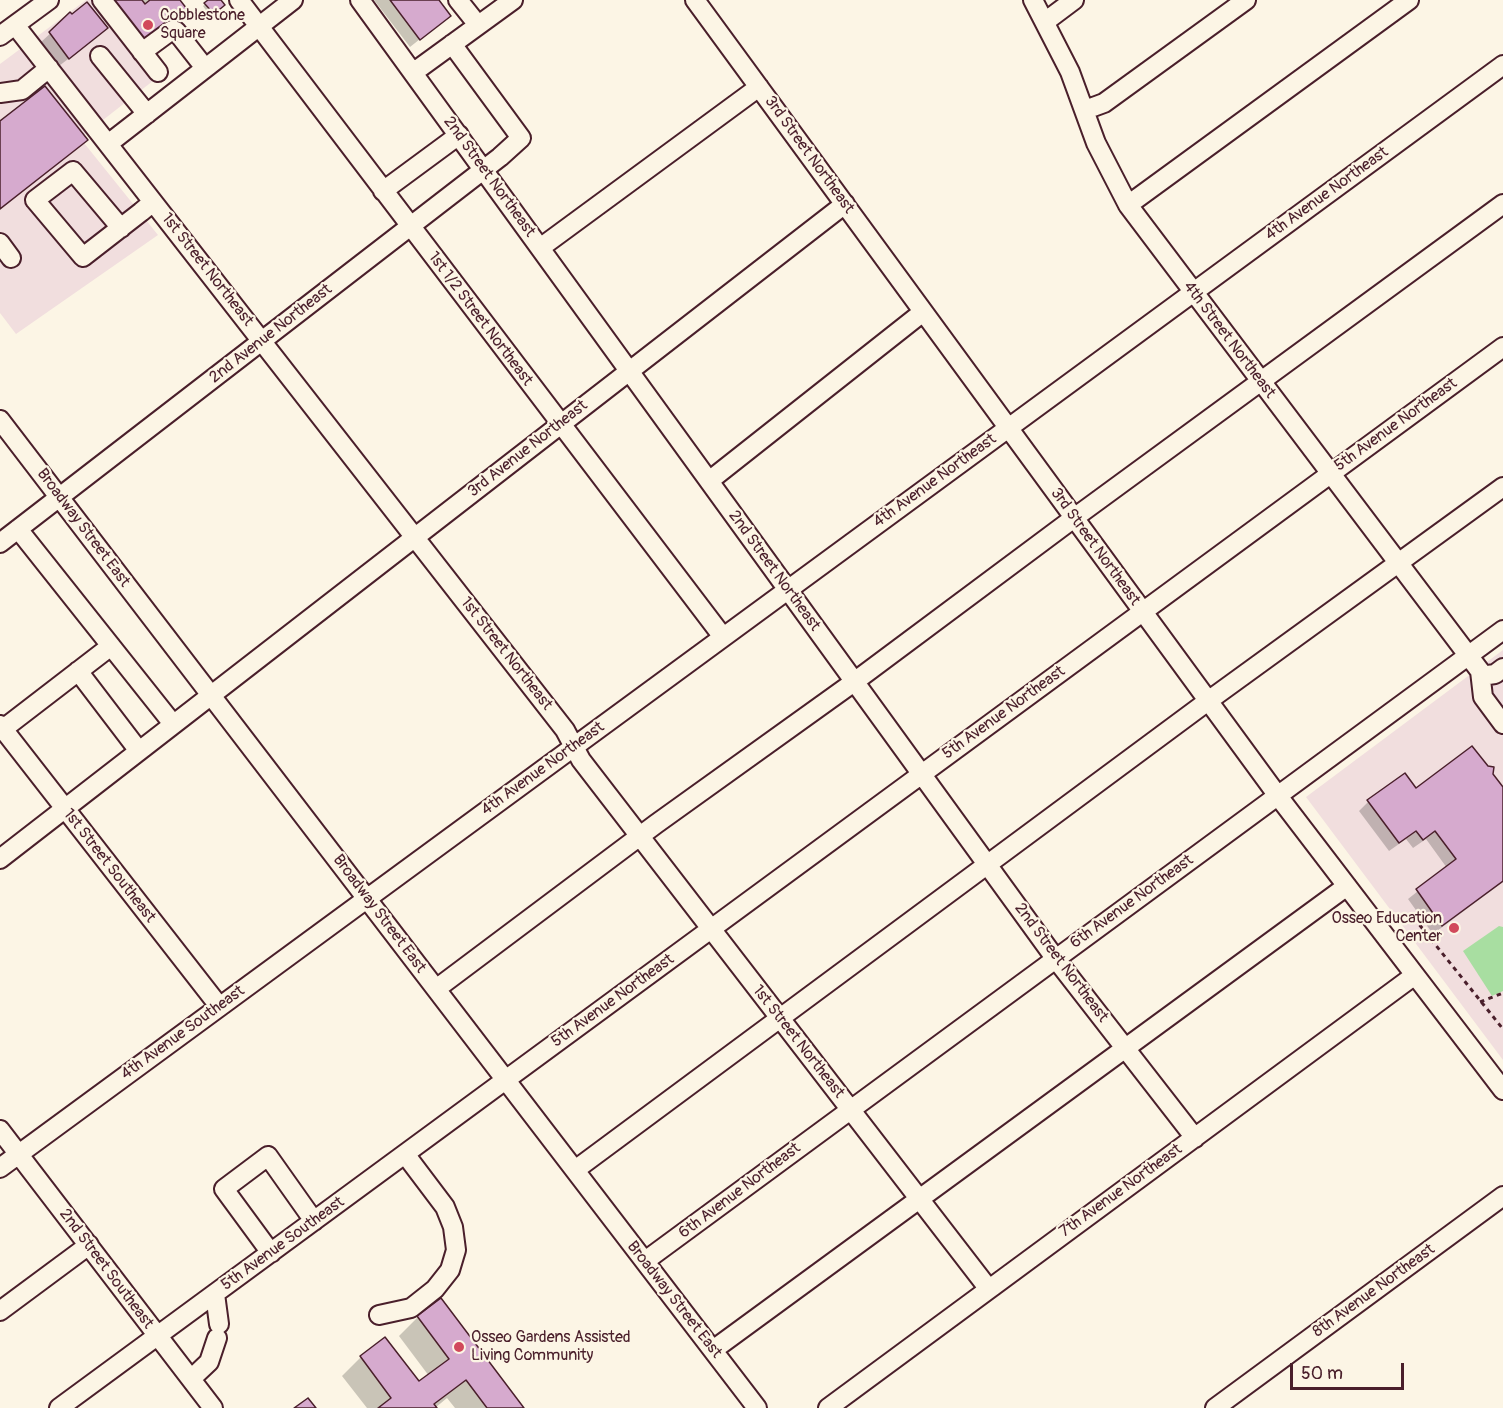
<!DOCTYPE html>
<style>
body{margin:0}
#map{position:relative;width:1503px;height:1408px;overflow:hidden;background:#fcf5e5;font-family:Pangolin,sans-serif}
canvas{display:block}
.scale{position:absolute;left:1290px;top:1363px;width:114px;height:27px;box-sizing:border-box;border:3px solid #4a1f2b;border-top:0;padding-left:8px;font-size:18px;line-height:21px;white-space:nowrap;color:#4a1f2b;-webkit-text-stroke:4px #fcf5e5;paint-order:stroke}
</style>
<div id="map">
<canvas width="1503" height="1408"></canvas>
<div class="scale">50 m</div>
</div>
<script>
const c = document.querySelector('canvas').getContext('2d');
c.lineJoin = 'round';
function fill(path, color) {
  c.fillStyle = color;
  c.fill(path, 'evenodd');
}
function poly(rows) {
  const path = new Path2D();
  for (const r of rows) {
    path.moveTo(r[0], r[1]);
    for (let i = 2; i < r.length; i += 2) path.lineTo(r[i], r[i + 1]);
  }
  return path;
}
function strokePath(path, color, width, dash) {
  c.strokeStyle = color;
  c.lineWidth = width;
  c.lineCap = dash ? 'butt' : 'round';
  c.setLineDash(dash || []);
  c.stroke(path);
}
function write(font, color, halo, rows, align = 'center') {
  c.font = font + ' Pangolin,sans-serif';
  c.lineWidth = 4.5;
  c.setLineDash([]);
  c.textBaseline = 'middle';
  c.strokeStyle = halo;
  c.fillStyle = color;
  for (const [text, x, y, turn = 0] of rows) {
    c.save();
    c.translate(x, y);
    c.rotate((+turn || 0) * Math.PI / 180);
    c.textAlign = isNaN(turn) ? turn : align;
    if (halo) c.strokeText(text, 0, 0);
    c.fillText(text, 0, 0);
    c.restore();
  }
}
const built = poly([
 [86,0,98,0,158,77,80,138,158,235,16,334,0,313,0,64],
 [1503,650,1503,1060,1306,797]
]);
const green = poly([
 [1499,926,1503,927,1503,991,1492,996,1463,951]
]);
const shadow = poly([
 [97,0,178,0,185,9,134,50],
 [211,0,220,0,223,5,210,16,203,6],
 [374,0,437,0,449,16,410,47],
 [54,30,97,37,59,66,40,43],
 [0,123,86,140,0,210],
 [1492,774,1503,789,1503,882,1433,934,1408,899,1447,868,1426,839,1413,848,1406,839,1389,851,1359,811,1368,802],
 [418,1317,522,1408,455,1408,447,1398,435,1408,367,1408,342,1376,361,1357,419,1384,429,1376,399,1336]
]);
const building = poly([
 [112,0,142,0,145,4,150,0,180,0,187,9,143,42,112,0],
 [208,0,221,0,225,5,214,14,204,3,208,0],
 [390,0,439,0,451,16,420,40,390,0],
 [87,2,108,28,69,59,49,32,70,12,72,14,87,2],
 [45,86,88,140,0,209,0,121,45,86],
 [1472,746,1488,766,1494,767,1493,774,1503,787,1503,881,1442,926,1416,889,1456,859,1435,831,1423,840,1416,831,1399,843,1367,800,1405,773,1416,788,1472,746],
 [441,1298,524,1408,487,1408,466,1380,434,1404,437,1408,378,1408,391,1398,360,1356,385,1337,419,1381,449,1359,417,1316,441,1298],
 [308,1398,316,1408,294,1408,308,1398]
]);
const path = poly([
 [1414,918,1503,1029],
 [1480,1002,1503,993]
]);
const minor = poly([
 [102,0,158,72],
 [239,0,723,637],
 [360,0,1055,958,1195,1138],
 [458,0,478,25],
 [695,0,1278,796,1503,1090],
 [1033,0,1070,72,1096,143,1128,205,1480,671,1483,697,1503,724],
 [1046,21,1074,0],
 [15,25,565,730,581,760,988,1288],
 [0,36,49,0],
 [142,52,172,30,176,31,205,68],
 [100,56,147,114],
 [414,72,513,0],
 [0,93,22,90,49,68],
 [1085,110,1104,103,1246,0],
 [108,144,293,0],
 [383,191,459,135],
 [1128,205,1409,0],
 [121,228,73,171,35,200,83,257,141,212,153,202],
 [0,243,11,258],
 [540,248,759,87],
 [0,420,757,1408],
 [709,481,923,312],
 [18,529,173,724],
 [0,543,500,157,521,138,452,44],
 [78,671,139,751],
 [1481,676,1495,674,1503,668],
 [0,725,219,1006],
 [3,729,111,646],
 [0,859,845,204],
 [436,989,656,824,854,682,1074,518,1503,204],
 [0,1130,213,1408],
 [0,1168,1503,65],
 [575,1170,1208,701,1503,487],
 [271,1253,224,1189,268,1156,314,1221],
 [645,1261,1503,630],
 [215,1294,219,1324],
 [0,1311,89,1245],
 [379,1315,411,1308,435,1289,450,1270,456,1250,453,1227,445,1207,405,1154],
 [713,1350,1347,886],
 [191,1379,209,1362,217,1338],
 [59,1408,1503,347],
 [828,1408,1415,975],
 [1215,1408,1503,1196]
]);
const markers = [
 [148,25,6,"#d1495b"],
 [1454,928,6,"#d1495b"],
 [459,1347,6,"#d1495b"]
];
const poiNames = [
 ["Cobblestone",160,16],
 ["Square",160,34],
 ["Osseo Education",1442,919,"right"],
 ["Center",1442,937,"right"],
 ["Osseo Gardens Assisted",471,1338],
 ["Living Community",471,1356]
];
const streetNames = [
 ["3rd Street Northeast",809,155,54],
 ["2nd Street Northeast",489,177,54],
 ["4th Avenue Northeast",1327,194,-36],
 ["1st Street Northeast",207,270,52],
 ["1st 1/2 Street Northeast",480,319,53],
 ["2nd Avenue Northeast",271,334,-38],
 ["4th Street Northeast",1229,340,53],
 ["5th Avenue Northeast",1396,425,-36],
 ["3rd Avenue Northeast",528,449,-38],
 ["4th Avenue Northeast",935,481,-36],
 ["Broadway Street East",83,528,53],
 ["3rd Street Northeast",1095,547,54],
 ["2nd Street Northeast",774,571,54],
 ["1st Street Northeast",506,654,52],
 ["5th Avenue Northeast",1004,713,-36],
 ["4th Avenue Northeast",543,769,-36],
 ["1st Street Southeast",109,866,52],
 ["6th Avenue Northeast",1132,902,-36],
 ["Broadway Street East",379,914,53],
 ["2nd Street Northeast",1061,963,53],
 ["5th Avenue Northeast",613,1001,-36],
 ["4th Avenue Southeast",183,1033,-36],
 ["1st Street Northeast",798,1042,52],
 ["6th Avenue Northeast",740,1191,-37],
 ["7th Avenue Northeast",1121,1191,-36],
 ["5th Avenue Southeast",283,1244,-36],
 ["2nd Street Southeast",106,1269,53],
 ["8th Avenue Northeast",1374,1291,-36],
 ["Broadway Street East",674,1300,52]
];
fill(built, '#f1dede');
fill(green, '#a8dea1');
fill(shadow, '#0003');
fill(building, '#d6aace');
strokePath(building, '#4a1f2b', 1.5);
strokePath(minor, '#4a1f2b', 22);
strokePath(path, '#4a1f2b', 3, [4.5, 4.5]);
strokePath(minor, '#fcf5e5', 18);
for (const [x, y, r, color] of markers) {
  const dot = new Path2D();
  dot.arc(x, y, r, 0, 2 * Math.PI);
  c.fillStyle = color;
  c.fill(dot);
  strokePath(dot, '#fcf5e5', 2);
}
write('16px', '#4a1f2b', '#fcf5e5', poiNames, 'left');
write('16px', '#4a1f2b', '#fcf5e5', streetNames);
</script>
